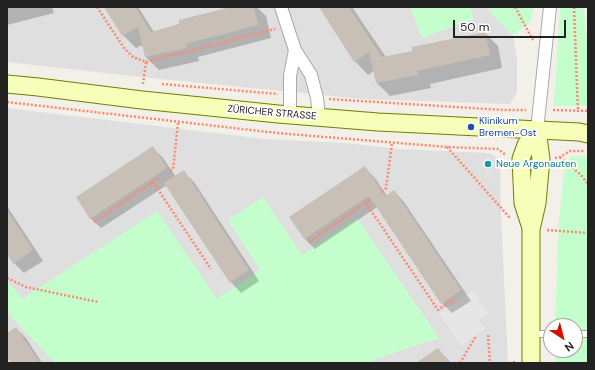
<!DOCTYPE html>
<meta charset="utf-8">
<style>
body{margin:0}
#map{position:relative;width:595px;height:370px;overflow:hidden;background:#f2f0e8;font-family:"DM Sans",sans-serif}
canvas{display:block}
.frame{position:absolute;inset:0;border:8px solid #222;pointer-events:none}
.north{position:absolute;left:543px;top:318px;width:40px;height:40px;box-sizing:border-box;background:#fff;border:1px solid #a7a7a7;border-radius:50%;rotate:144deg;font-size:11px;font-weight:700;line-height:16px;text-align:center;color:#222}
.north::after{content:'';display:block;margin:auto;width:14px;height:18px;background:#d41000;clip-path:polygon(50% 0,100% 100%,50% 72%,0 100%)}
.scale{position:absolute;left:453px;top:20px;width:113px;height:18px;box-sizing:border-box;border:2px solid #222;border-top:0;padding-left:5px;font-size:12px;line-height:14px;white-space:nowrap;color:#222;-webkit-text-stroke:3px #fff;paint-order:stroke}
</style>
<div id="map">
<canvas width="595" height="370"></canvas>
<div class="frame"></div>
<div class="north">N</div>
<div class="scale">50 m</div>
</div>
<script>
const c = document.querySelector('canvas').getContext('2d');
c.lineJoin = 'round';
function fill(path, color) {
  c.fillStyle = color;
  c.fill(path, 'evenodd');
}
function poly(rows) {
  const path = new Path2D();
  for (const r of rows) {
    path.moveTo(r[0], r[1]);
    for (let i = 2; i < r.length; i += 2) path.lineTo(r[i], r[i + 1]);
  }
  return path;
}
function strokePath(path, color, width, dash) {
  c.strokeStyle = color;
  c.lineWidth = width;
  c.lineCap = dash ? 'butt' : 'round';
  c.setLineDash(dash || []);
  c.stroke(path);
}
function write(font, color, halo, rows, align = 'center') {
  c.font = font + ' "DM Sans",sans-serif';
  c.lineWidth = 3.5;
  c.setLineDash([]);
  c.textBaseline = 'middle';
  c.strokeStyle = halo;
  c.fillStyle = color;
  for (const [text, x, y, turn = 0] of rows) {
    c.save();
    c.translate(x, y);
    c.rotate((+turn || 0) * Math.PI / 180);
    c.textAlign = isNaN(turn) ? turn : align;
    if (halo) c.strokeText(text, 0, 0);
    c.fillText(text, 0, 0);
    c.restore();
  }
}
const residential = poly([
 [7,7,486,7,513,36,517,59,517,93,510,104,363,99,150,78,7,62],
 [7,108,265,139,344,143,399,149,489,153,495,156,498,159,500,166,501,217,508,363,7,363]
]);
const park = poly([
 [410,7,470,7,474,19,422,38],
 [486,7,534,7,530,22,513,36],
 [560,7,584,7,588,52,588,106,554,106],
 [571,156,588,157,588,363,555,363,555,350,575,350,575,326,555,326,559,218,565,166],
 [263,197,302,255,357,218,439,338,378,358,369,363,55,363,7,312,7,280,22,299,157,211,217,299,260,270,228,220]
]);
const parking = poly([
 [473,290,489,313,479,320,485,329,461,346,439,313]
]);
const shadow = poly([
 [7,7,52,7,54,13,7,25],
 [105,7,138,7,154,32,234,7,257,7,266,16,271,38,198,57,199,61,159,70,146,57,143,45,136,48,123,35],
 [320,7,352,7,386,57,413,52,485,33,498,46,502,68,430,84,431,88,390,96,377,83,374,71,368,75,355,61],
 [153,148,163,158,176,177,184,172,194,182,259,281,241,293,231,282,167,185,101,228,90,218],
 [365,168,375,178,387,196,394,191,404,202,471,301,452,313,442,303,377,207,315,249,305,239,291,218],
 [7,206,43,261,24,273,14,263,7,252],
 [16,328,26,338,42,363,13,363,7,355,7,331,8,333],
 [438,349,451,363,418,363]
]);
const building = poly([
 [104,7,135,7,151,32,179,24,179,20,230,7,254,7,258,25,185,44,187,48,145,57,138,27,122,36],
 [319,7,349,7,382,57,412,51,412,47,485,32,490,55,417,71,418,75,376,83,369,52,354,62],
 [153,146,167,168,90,219,76,197],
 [365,166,385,196,394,190,461,290,441,304,369,196,304,239,289,217],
 [184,170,249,270,230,283,164,183],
 [7,210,33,250,13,264,7,254],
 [16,327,40,363,11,363,7,357,7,333],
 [438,348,449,363,416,363]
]);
const path = poly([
 [97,7,124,48,133,57,146,62,143,84],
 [515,7,533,40],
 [574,7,578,112],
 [146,62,275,29],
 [162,84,278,94],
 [329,99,503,110,526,110],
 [7,102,277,133,447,147,498,149,506,155],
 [553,110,588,111],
 [447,147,510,218],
 [560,157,581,175,588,184],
 [555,158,560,157,570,151,584,151],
 [170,171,173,169,178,123],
 [153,182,211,269],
 [382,192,386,188,392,143],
 [366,203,438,310,452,300,455,303],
 [94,222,160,177],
 [547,230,588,233],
 [309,242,371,199],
 [7,278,26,287,98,302],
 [488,335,490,363],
 [460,363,476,336],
 [509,363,515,362]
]);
const lane = poly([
 [532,334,551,334],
 [575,334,588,334]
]);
const street = poly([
 [281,7,295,50,311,75,317,98,319,117],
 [290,115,290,76,295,50],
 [537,130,550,7]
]);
const secondary = poly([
 [7,84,38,87,142,100,278,114,378,122,579,132,588,134],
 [531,228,523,203,521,159,526,145,537,130],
 [531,363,531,229,537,203,541,159,537,130]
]);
const markers = [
 [471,127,4,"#1a4fb4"],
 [488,164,4,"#0f9aa8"]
];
const streetNames = [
 ["ZÜRICHER STRASSE",272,113,5]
];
const transitNames = [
 ["Klinikum",479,121],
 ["Bremen-Ost",479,133]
];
const cultureNames = [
 ["Neue Argonauten",496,164]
];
fill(residential, '#e0dfdf');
fill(park, '#c4fecd');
fill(parking, '#e6e6e6');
fill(shadow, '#0003');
fill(building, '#c8c0b7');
strokePath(lane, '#a9a9a9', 8);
strokePath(street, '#a9a9a9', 14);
strokePath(secondary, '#6a8200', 19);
strokePath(path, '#ff876d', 2.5, [2, 2]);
strokePath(lane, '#fff', 6);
strokePath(street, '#fff', 12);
strokePath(secondary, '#f6feba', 17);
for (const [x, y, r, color] of markers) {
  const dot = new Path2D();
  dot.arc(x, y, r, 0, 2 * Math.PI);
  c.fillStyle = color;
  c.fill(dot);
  strokePath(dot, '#fff', 1.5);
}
write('10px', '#222', '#fff', streetNames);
write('10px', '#164399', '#fff', transitNames, 'left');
write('10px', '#0d838f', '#fff', cultureNames, 'left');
</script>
